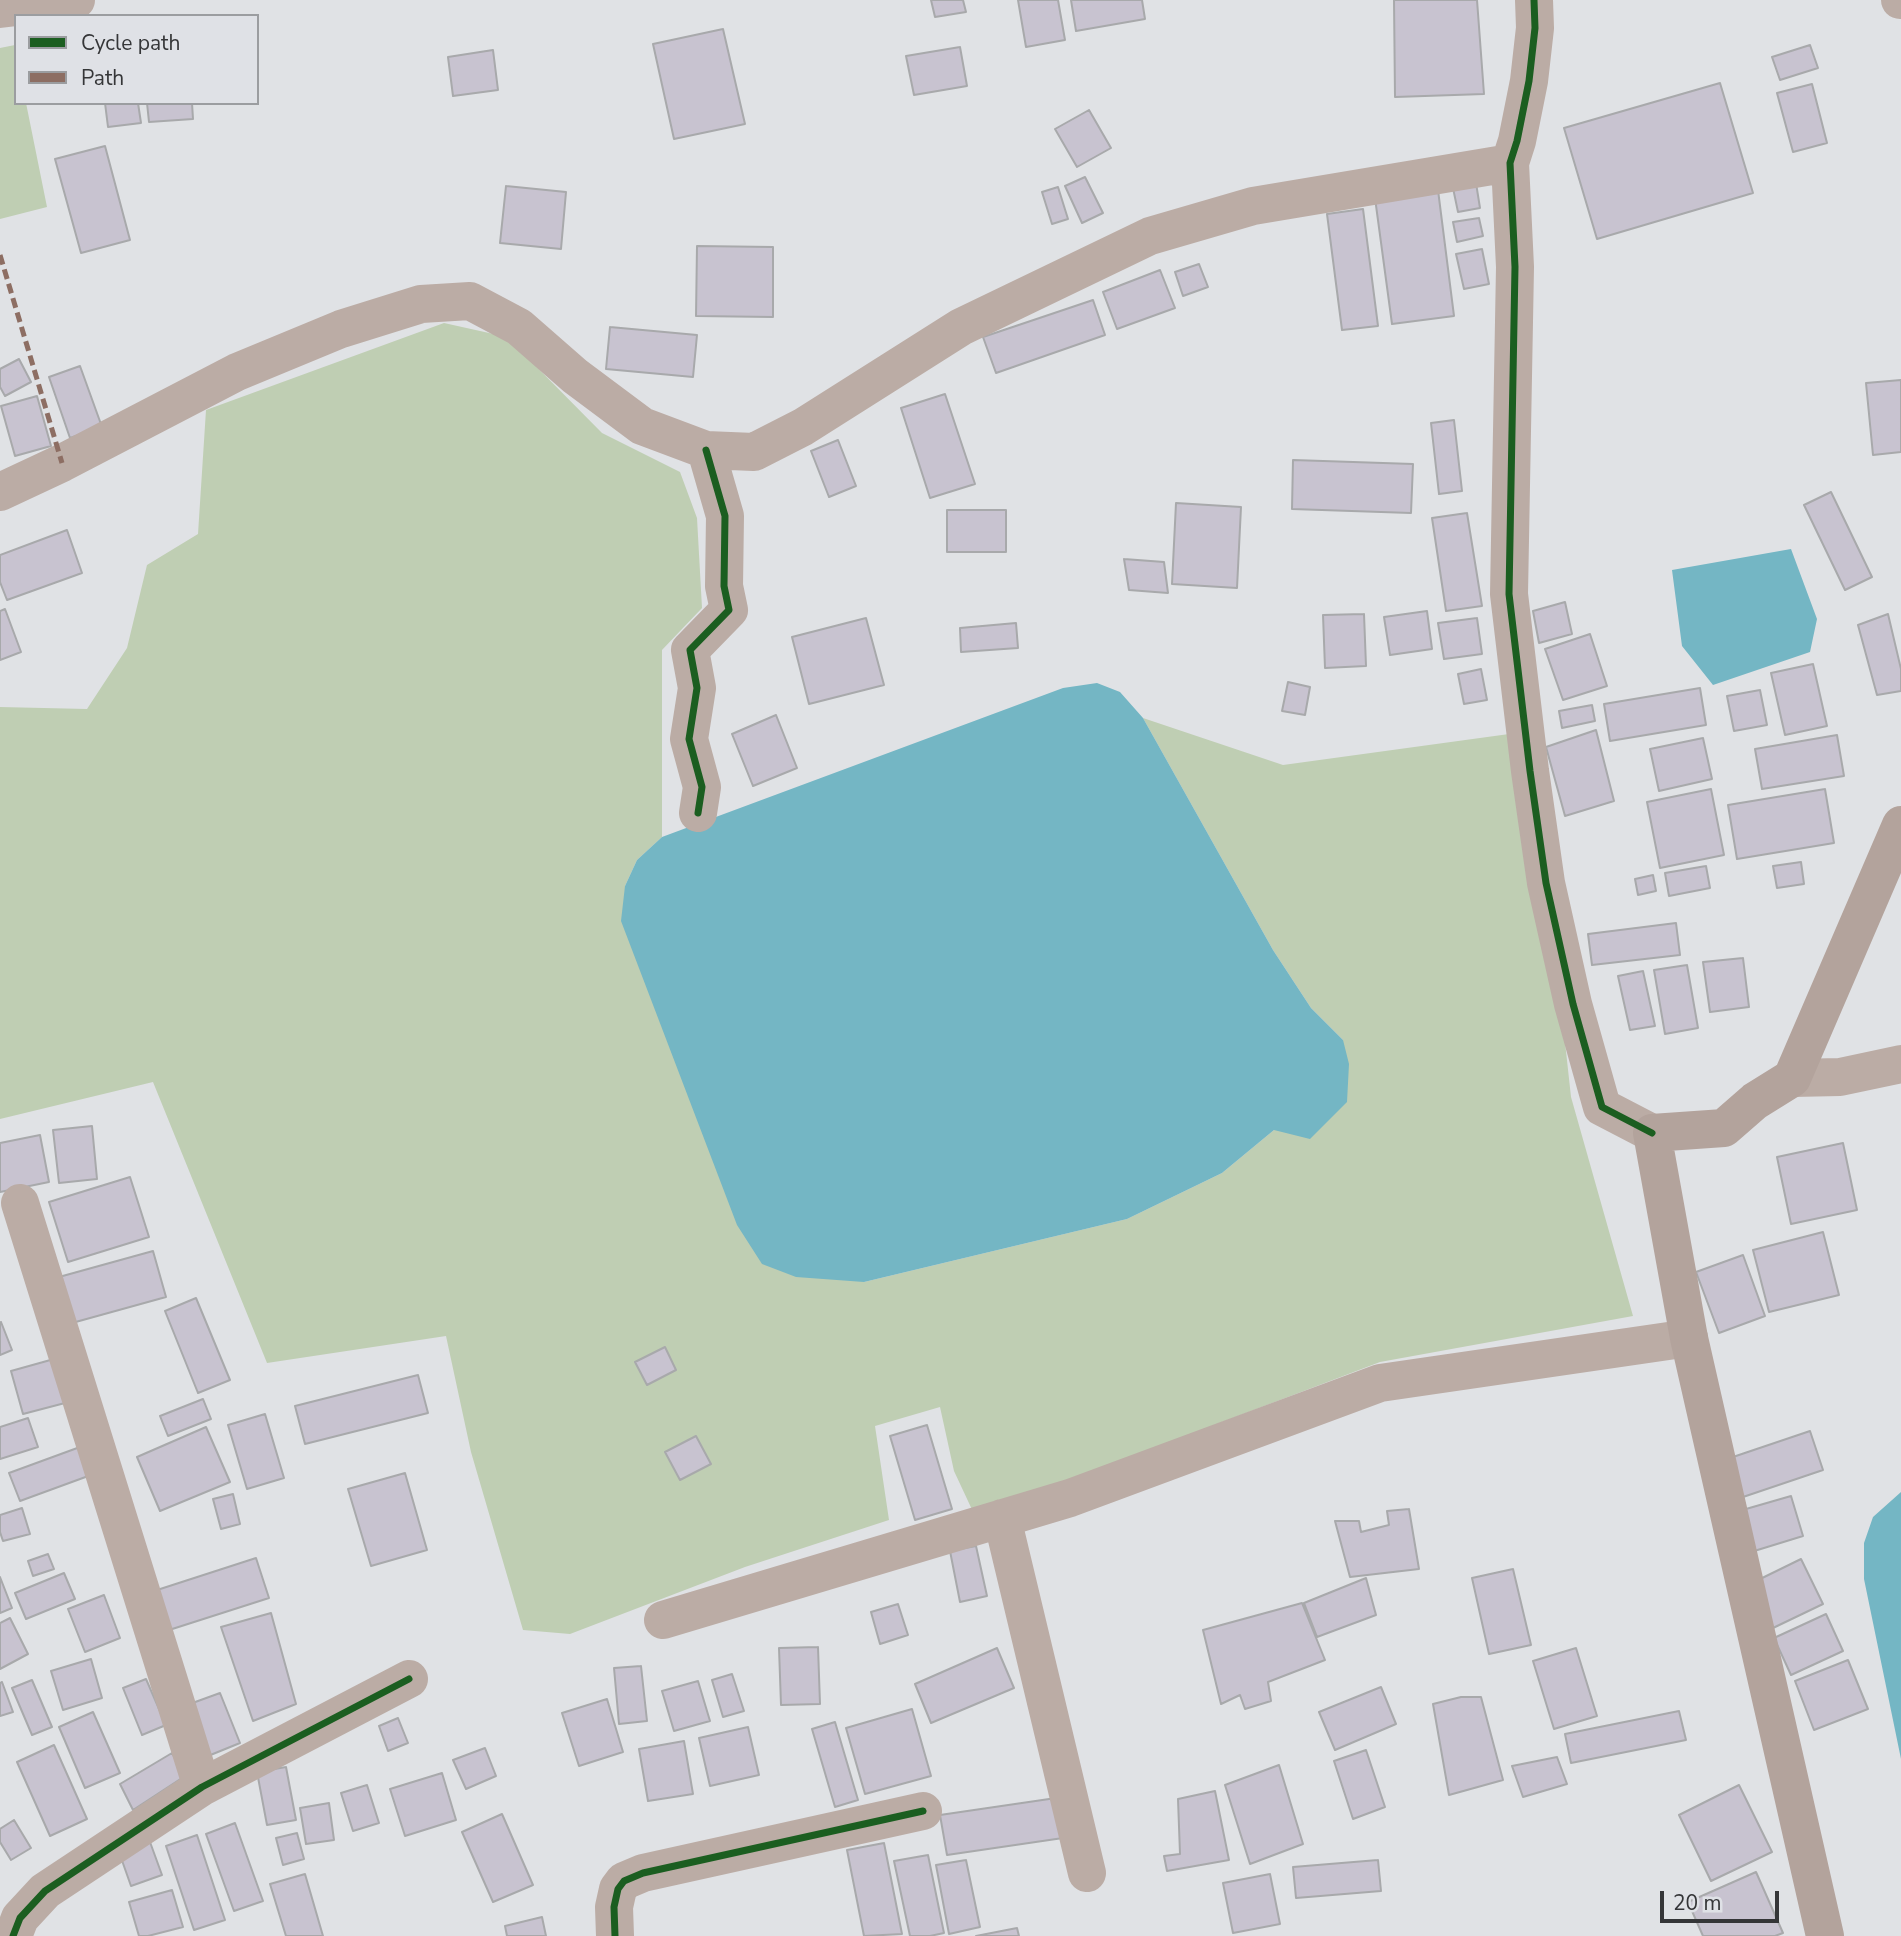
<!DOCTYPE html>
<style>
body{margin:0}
#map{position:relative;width:1901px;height:1936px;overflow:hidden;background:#e0e2e5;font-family:"Nunito Sans",sans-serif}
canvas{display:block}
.legend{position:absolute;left:14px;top:14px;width:245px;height:91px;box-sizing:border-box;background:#dfe1e6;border:2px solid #9b9da0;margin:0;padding:9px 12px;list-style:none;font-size:21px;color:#353638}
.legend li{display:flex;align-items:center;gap:14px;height:35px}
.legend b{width:35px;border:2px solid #9b9da0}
.scale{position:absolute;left:1660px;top:1891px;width:119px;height:32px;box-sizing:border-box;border:4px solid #353638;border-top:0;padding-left:9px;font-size:21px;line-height:24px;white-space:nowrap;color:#353638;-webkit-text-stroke:5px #dfe1e6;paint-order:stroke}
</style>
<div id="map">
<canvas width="1901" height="1936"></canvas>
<ul class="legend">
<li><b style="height:9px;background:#1b5e20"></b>Cycle path</li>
<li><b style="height:9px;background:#8d6e63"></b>Path</li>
</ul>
<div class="scale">20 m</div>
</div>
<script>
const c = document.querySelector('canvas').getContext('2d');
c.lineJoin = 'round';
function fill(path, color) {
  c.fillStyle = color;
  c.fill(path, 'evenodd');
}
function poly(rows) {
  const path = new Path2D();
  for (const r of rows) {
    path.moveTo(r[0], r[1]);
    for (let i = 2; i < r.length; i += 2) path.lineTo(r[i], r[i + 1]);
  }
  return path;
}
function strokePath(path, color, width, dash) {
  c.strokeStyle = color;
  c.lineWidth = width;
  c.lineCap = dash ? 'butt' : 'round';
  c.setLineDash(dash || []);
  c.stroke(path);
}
const green = poly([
 [15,45,16,103,26,103,47,207,0,219,0,48],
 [444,323,507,337,602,433,680,472,697,518,702,608,662,650,662,837,637,860,625,886,864,1282,1127,1219,1222,1173,1274,1130,1343,1040,1311,1008,1273,950,1143,718,1283,765,1531,731,1571,1097,1633,1316,1380,1362,975,1516,954,1471,940,1407,875,1426,889,1520,745,1567,570,1634,523,1630,471,1452,446,1336,267,1363,153,1082,0,1119,0,707,87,709,127,648,147,565,198,534,206,410]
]);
const water = poly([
 [1791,549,1817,619,1810,652,1713,685,1682,646,1672,570],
 [1097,683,1120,692,1143,718,1273,950,1311,1008,1343,1040,1349,1064,1347,1102,1310,1139,1274,1130,1222,1173,1127,1219,864,1282,796,1277,762,1264,737,1225,621,921,625,886,637,860,662,837,1063,688],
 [1901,1492,1901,1759,1864,1579,1864,1543,1873,1517]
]);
const building = poly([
 [931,0,963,0,966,12,935,17,931,0],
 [1018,0,1058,0,1065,40,1026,47,1018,0],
 [1071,0,1142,0,1145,19,1076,31,1071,0],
 [1394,0,1477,0,1484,94,1395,97,1394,0],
 [723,29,745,124,674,139,653,44,723,29],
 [1810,45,1818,68,1780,80,1772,57,1810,45],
 [960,47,967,86,914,95,906,56,960,47],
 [493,50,498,90,453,96,448,57,493,50],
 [1720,83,1753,193,1597,239,1564,128,1720,83],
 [1812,84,1827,143,1793,152,1777,93,1812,84],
 [105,103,138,103,141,123,108,127,105,103],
 [147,103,192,103,193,119,149,122,147,103],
 [1089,110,1111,148,1077,167,1055,129,1089,110],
 [105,146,130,240,81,253,55,159,105,146],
 [1085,177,1103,213,1082,223,1065,186,1085,177],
 [1476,183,1480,208,1458,212,1453,188,1476,183],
 [506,186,566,192,561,249,500,243,506,186],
 [1058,187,1068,219,1052,224,1042,192,1058,187],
 [1438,190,1454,316,1392,324,1375,198,1438,190],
 [1363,209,1378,326,1342,330,1327,214,1363,209],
 [1479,218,1483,236,1457,242,1453,222,1479,218],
 [697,246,773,247,773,317,696,316,697,246],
 [1482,249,1489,284,1464,289,1456,254,1482,249],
 [1199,264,1208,287,1183,296,1175,272,1199,264],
 [1160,270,1175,308,1117,329,1103,292,1160,270],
 [1093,300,1105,335,996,373,983,337,1093,300],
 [610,327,697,335,693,377,606,369,610,327],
 [19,359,31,382,5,396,0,387,0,369,19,359],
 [80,366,102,427,70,438,49,377,80,366],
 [1901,380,1901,452,1873,455,1866,383,1901,380],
 [945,394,975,484,930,498,901,408,945,394],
 [37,396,51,446,15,456,1,406,37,396],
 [1454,420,1462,491,1439,494,1431,423,1454,420],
 [838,440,856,486,829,497,811,451,838,440],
 [1293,460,1413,464,1411,513,1292,509,1293,460],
 [1831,492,1872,577,1845,590,1804,505,1831,492],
 [1176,503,1241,507,1237,588,1172,584,1176,503],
 [947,510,1006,510,1006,552,947,552,947,510],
 [1467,513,1482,606,1446,611,1432,518,1467,513],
 [67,530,82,573,7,600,0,582,0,555,67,530],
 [1124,559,1164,562,1168,593,1129,590,1124,559],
 [1565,602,1572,634,1539,643,1533,611,1565,602],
 [5,609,21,652,0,660,0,611,5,609],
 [1427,611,1432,649,1390,655,1384,617,1427,611],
 [1364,614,1366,666,1325,668,1323,615,1364,614],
 [1888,614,1901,669,1901,691,1877,695,1858,625,1888,614],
 [866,618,884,685,809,704,792,637,866,618],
 [1477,618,1482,654,1444,659,1438,623,1477,618],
 [1016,623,1018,648,961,652,960,628,1016,623],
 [1590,634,1607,686,1563,700,1545,649,1590,634],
 [1813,664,1827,726,1785,735,1771,673,1813,664],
 [1481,669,1487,700,1464,704,1458,674,1481,669],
 [1288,682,1310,687,1305,715,1282,711,1288,682],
 [1700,688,1706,725,1610,741,1604,704,1700,688],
 [1760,690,1767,725,1734,731,1727,696,1760,690],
 [1592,705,1595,721,1562,728,1559,711,1592,705],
 [776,715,797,768,753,786,732,734,776,715],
 [1596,730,1614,801,1565,816,1546,747,1596,730],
 [1837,735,1844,776,1762,789,1755,749,1837,735],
 [1703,738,1712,779,1659,791,1650,749,1703,738],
 [1711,789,1724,855,1660,868,1647,802,1711,789],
 [1825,789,1834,843,1737,859,1728,805,1825,789],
 [1801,862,1804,884,1777,888,1773,866,1801,862],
 [1706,866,1710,888,1669,896,1665,873,1706,866],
 [1653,875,1656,891,1638,895,1635,879,1653,875],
 [1676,923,1680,955,1592,965,1588,934,1676,923],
 [1743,958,1749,1007,1710,1012,1703,962,1743,958],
 [1687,965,1698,1028,1665,1034,1654,970,1687,965],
 [1643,971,1655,1026,1630,1030,1618,976,1643,971],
 [92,1126,97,1179,59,1183,53,1130,92,1126],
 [40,1135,49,1182,0,1192,0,1143,40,1135],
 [1843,1143,1857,1210,1791,1224,1777,1157,1843,1143],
 [130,1177,149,1237,68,1262,49,1202,130,1177],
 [1823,1232,1839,1295,1769,1312,1753,1250,1823,1232],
 [153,1251,166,1297,72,1323,59,1277,153,1251],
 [1743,1255,1765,1316,1719,1333,1696,1272,1743,1255],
 [196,1298,230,1380,198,1393,165,1311,196,1298],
 [1,1322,12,1350,0,1355,0,1323,1,1322],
 [665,1347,676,1370,647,1385,635,1362,665,1347],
 [54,1359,65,1403,23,1414,11,1371,54,1359],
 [418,1375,428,1413,305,1444,295,1406,418,1375],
 [203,1399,211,1419,168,1436,160,1416,203,1399],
 [265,1414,284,1478,247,1489,228,1425,265,1414],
 [28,1418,38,1447,0,1459,0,1427,28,1418],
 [927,1425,952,1509,915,1520,890,1436,927,1425],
 [206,1427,230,1482,160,1511,137,1457,206,1427],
 [1810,1431,1823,1470,1743,1497,1730,1458,1810,1431],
 [696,1436,711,1464,680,1480,665,1452,696,1436],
 [80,1447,91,1475,20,1501,9,1473,80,1447],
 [405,1473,427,1550,371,1566,348,1489,405,1473],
 [233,1494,240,1524,221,1529,213,1499,233,1494],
 [1791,1496,1803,1536,1751,1552,1739,1511,1791,1496],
 [22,1508,30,1534,3,1541,0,1532,0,1515,22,1508],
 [1409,1509,1419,1569,1350,1577,1335,1521,1359,1521,1361,1532,1389,1525,1387,1511,1409,1509],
 [976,1546,987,1596,960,1602,950,1551,976,1546],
 [48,1554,54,1569,33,1576,28,1561,48,1554],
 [256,1558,269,1598,166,1631,154,1591,256,1558],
 [1801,1559,1823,1604,1773,1628,1752,1583,1801,1559],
 [1513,1569,1531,1645,1489,1654,1472,1578,1513,1569],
 [64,1573,75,1599,26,1619,15,1593,64,1573],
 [0,1577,12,1608,0,1613,0,1577],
 [1366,1578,1376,1615,1317,1637,1304,1603,1366,1578],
 [104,1595,120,1638,85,1652,68,1609,104,1595],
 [1302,1603,1325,1660,1268,1682,1271,1701,1245,1709,1240,1695,1221,1704,1203,1630,1302,1603],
 [898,1604,908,1635,880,1644,871,1612,898,1604],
 [271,1613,296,1704,253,1721,221,1627,271,1613],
 [1826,1614,1843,1651,1791,1675,1774,1638,1826,1614],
 [10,1618,28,1654,0,1669,0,1623,10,1618],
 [818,1647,820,1704,781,1705,779,1648,818,1647],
 [997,1648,1014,1688,931,1723,915,1684,997,1648],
 [1576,1648,1597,1716,1554,1729,1533,1661,1576,1648],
 [91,1659,102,1698,63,1710,51,1671,91,1659],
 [1848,1660,1868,1709,1814,1730,1795,1681,1848,1660],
 [641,1666,647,1721,619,1724,614,1668,641,1666],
 [732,1674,744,1711,723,1717,712,1680,732,1674],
 [146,1679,166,1725,142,1735,123,1688,146,1679],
 [32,1680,52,1727,32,1735,12,1688,32,1680],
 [698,1681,710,1721,674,1731,662,1691,698,1681],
 [2,1682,13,1712,0,1716,0,1683,2,1682],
 [1381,1687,1396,1724,1335,1750,1319,1712,1381,1687],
 [220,1693,240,1743,208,1756,187,1705,220,1693],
 [1461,1697,1481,1697,1503,1780,1449,1795,1433,1704,1461,1697],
 [607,1699,623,1752,579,1766,562,1713,607,1699],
 [912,1709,931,1776,865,1794,846,1728,912,1709],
 [1679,1711,1686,1740,1571,1763,1565,1734,1679,1711],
 [93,1712,120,1773,85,1788,59,1727,93,1712],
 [398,1718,408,1743,388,1751,379,1726,398,1718],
 [835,1722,858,1800,835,1807,812,1729,835,1722],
 [748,1727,759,1775,710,1786,699,1738,748,1727],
 [684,1741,693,1794,648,1801,639,1749,684,1741],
 [54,1745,87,1819,50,1836,17,1762,54,1745],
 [485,1748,496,1776,466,1789,453,1760,485,1748],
 [1366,1750,1385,1807,1353,1819,1334,1761,1366,1750],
 [172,1753,185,1776,133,1810,120,1784,172,1753],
 [1557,1757,1567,1784,1523,1797,1512,1766,1557,1757],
 [1279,1765,1303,1844,1250,1864,1225,1785,1279,1765],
 [286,1767,296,1820,267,1825,257,1772,286,1767],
 [442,1773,456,1820,405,1836,390,1789,442,1773],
 [367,1785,379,1823,353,1831,341,1793,367,1785],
 [1739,1785,1772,1852,1711,1881,1679,1815,1739,1785],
 [1215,1791,1229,1860,1167,1871,1164,1856,1180,1854,1178,1799,1215,1791],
 [1056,1798,1063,1838,947,1855,940,1815,1056,1798],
 [329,1803,334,1840,306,1844,300,1808,329,1803],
 [502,1814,533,1885,493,1902,462,1832,502,1814],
 [14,1820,31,1848,11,1860,0,1842,0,1829,14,1820],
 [235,1823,263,1901,234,1911,206,1834,235,1823],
 [297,1833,304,1859,283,1865,276,1838,297,1833],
 [197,1835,225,1920,194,1930,166,1846,197,1835],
 [150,1842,162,1875,131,1886,119,1852,150,1842],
 [884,1843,902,1934,864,1936,847,1850,884,1843],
 [928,1855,944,1933,930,1936,910,1936,894,1861,928,1855],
 [966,1860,980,1927,949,1934,936,1865,966,1860],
 [1378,1860,1381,1891,1296,1898,1293,1867,1378,1860],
 [1756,1872,1783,1933,1775,1936,1703,1936,1688,1902,1756,1872],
 [305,1874,323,1936,286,1936,270,1884,305,1874],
 [1270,1874,1280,1924,1233,1933,1223,1883,1270,1874],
 [172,1890,183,1927,148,1936,139,1936,129,1902,172,1890],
 [542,1917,546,1936,507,1936,505,1926,542,1917],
 [1017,1928,1019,1936,976,1936,1017,1928]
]);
const minor = poly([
 [1534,0,1535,28,1529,81,1517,141,1510,163,1515,267,1509,594,1530,771,1546,883,1573,1004,1602,1107,1652,1133],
 [1900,0,1901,0],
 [0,9,76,0],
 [0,492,62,463,237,372,341,329,421,304,470,301,519,327,575,376,642,426,706,450,754,452,803,427,961,327,1150,236,1253,206,1510,163],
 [698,813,702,787,689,739,697,688,690,650,729,610,724,586,725,516,706,450],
 [1792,1078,1840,1077,1901,1064],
 [20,1203,202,1787],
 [1002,1518,1087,1873],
 [663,1620,1070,1498,1380,1383,1689,1338],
 [13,1936,20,1918,45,1891,202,1787,409,1679],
 [615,1936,614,1907,618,1889,624,1881,643,1873,923,1811]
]);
const major = poly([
 [1825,1936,1689,1338,1652,1133,1724,1128,1755,1101,1792,1078,1901,825]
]);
const quiet = poly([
 [0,255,62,463]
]);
const cycleway = poly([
 [1534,0,1535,28,1529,81,1517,141,1510,163,1515,267,1509,594,1530,771,1546,883,1573,1004,1602,1107,1652,1133],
 [698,813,702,787,689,739,697,688,690,650,729,610,724,586,725,516,706,450],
 [13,1936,20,1918,45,1891,202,1787,409,1679],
 [615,1936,614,1907,618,1889,624,1881,643,1873,923,1811]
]);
fill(green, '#bfceb3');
fill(water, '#74b6c4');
fill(building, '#c8c3d0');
strokePath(building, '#a8a9ab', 2);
strokePath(minor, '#bbaca5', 38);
strokePath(major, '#b3a39c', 38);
strokePath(quiet, '#8d6e63', 5, [10, 5]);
strokePath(cycleway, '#1b5e20', 7);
</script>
